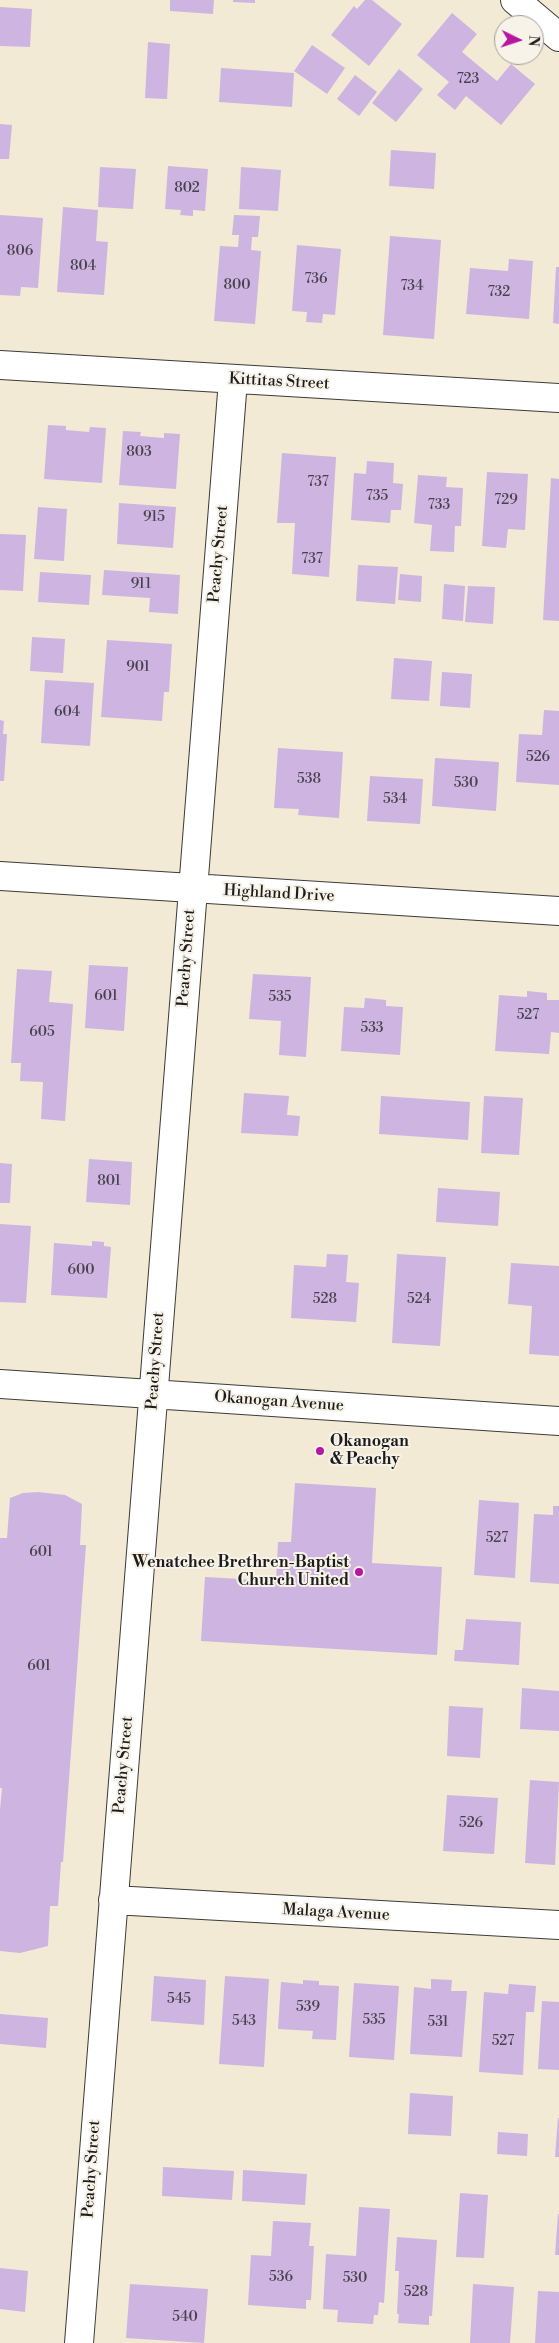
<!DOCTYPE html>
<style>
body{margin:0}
#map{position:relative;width:559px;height:2343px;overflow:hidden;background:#f2ead4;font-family:"Libre Bodoni",serif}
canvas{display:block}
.north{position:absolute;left:494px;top:15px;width:50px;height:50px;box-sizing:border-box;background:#f7f3e8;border:1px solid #9f9d96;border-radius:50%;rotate:94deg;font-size:14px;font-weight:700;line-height:20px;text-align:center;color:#1c1c1c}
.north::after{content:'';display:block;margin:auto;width:18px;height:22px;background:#b5179e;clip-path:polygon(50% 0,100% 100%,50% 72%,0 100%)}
</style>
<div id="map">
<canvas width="559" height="2343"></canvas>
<div class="north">N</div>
</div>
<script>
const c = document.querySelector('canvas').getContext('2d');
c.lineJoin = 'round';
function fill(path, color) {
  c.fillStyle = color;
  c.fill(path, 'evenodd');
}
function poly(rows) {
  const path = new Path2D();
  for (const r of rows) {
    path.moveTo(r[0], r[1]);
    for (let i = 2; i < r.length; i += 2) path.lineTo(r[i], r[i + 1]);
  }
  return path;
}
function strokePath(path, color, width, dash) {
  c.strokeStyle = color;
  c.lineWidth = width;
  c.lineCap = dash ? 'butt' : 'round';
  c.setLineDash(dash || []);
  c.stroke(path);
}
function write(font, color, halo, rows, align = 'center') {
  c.font = font + ' "Libre Bodoni",serif';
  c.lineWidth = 4;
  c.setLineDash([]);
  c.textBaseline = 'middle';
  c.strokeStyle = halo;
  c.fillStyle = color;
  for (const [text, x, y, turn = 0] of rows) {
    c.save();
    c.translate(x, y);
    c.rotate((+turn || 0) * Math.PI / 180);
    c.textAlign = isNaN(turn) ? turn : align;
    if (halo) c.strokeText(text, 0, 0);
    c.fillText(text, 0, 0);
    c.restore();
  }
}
const building = poly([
 [170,0,214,0,213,14,170,11],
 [233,0,255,0,255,3,233,2],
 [365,0,372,0,402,24,369,66,331,35,354,6,357,9],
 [0,7,32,9,30,47,0,46],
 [452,13,477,34,462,52,497,81,511,64,535,84,501,125,466,96,455,110,437,95,449,82,417,55],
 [148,42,170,44,167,99,145,98],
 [312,45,345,68,327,94,294,71],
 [221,68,294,73,292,107,219,102],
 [399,69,423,89,396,122,372,103],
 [355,75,377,92,359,116,337,99],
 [0,124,12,125,9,159,0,159],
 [391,150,436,153,434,189,389,186],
 [168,166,208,169,205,211,193,210,193,216,180,215,181,210,165,209],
 [100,167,136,169,133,209,98,207],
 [241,167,281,170,278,211,239,209],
 [63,207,98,210,96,241,108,242,104,295,57,292],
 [0,215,43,218,38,288,21,287,20,296,0,295],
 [234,215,260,216,258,237,252,237,251,250,261,251,255,324,214,321,220,246,238,247,239,235,232,235],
 [390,236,441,240,434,339,383,335],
 [297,245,341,249,335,315,323,314,322,323,306,322,307,312,292,311],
 [509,259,533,261,529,319,466,314,470,268,508,271],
 [556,267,559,267,559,324,553,323],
 [48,425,66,426,66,430,89,432,90,427,106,428,102,483,44,479],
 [123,431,141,432,140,436,164,438,164,433,180,434,176,489,119,485],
 [282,453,336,457,329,577,292,574,295,523,277,523],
 [367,461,394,463,393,483,403,484,401,510,391,510,390,523,351,520,354,473,366,474],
 [487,472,528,474,525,530,508,529,506,548,482,546],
 [418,475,447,477,446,487,463,488,461,526,455,526,454,552,430,551,432,525,414,523],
 [551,478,559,479,559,621,543,620],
 [119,503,176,507,173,548,117,544],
 [38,507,67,509,64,561,34,559],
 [0,534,26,535,23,591,0,590],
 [358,565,398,567,395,604,356,601],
 [104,570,180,575,178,614,149,612,150,598,102,595],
 [40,572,91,575,89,605,38,602],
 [400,574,422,576,421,602,398,600],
 [444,584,465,586,463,621,442,619],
 [468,586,495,587,493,624,465,622],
 [32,637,65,639,63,673,30,671],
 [107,640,172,644,169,692,164,692,162,721,101,717],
 [394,658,432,661,429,701,391,699],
 [442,672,472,674,470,708,440,706],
 [45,680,94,683,90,746,41,743],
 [544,710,559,711,559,785,516,782,519,734,542,735],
 [0,720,4,721,3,734,7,734,4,781,0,781],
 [278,748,343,752,339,818,298,815,299,809,274,808],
 [435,758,499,762,496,811,432,806],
 [370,776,423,779,420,824,367,821],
 [89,965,128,967,124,1031,85,1028],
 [17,969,52,971,49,1002,73,1004,65,1121,41,1119,43,1082,20,1081,21,1063,11,1063],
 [253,974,311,977,306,1057,279,1055,281,1021,249,1019],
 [527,991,547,993,547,1000,559,1000,559,1033,551,1032,549,1054,495,1051,499,995,527,997],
 [365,998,386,1000,386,1006,403,1007,400,1055,341,1051,344,1007,364,1008],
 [244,1093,289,1096,287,1115,300,1116,298,1136,241,1133],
 [381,1096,470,1102,468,1140,379,1134],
 [484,1096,523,1098,519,1155,481,1153],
 [89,1159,132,1162,130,1205,86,1202],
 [0,1163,12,1164,10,1203,0,1203],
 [438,1188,500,1192,498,1226,436,1222],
 [0,1224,31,1226,26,1303,0,1302],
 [92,1241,104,1242,104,1246,111,1247,107,1298,51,1295,54,1243,92,1246],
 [327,1254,348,1255,346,1282,359,1283,356,1322,291,1318,294,1265,326,1267],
 [397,1254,446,1257,440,1346,392,1343],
 [511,1263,559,1266,559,1356,529,1354,532,1306,508,1304],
 [295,1483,376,1488,372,1563,442,1567,437,1655,201,1641,205,1577,276,1581,278,1542,291,1542],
 [38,1492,65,1495,82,1504,80,1545,86,1545,63,1862,61,1862,58,1906,50,1906,48,1946,20,1953,0,1951,0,1810,2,1788,0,1788,0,1538,7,1538,10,1498,23,1493],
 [479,1500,519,1503,515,1578,474,1575],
 [553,1506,559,1506,559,1584,530,1582,534,1514,553,1515],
 [466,1619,521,1622,519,1665,454,1661,455,1650,463,1650],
 [522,1688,559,1691,559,1731,520,1729],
 [449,1706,483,1708,480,1758,447,1756],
 [530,1780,559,1782,555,1865,525,1863],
 [447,1795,498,1798,494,1854,443,1851],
 [154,1976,206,1980,204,2025,151,2021],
 [225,1976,269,1979,264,2067,219,2064],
 [431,1979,452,1980,451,1991,467,1991,462,2057,410,2054,414,1987,431,1989],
 [303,1980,319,1981,319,1985,339,1986,336,2040,312,2039,313,2031,278,2029,281,1982,303,1984],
 [354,1983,399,1986,394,2060,349,2057],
 [509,1984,536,1986,534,2012,526,2012,523,2075,479,2072,484,1992,508,1994],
 [542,2001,559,2002,559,2070,538,2069],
 [0,2014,48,2018,46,2048,0,2044],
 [410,2093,453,2096,451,2136,408,2134],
 [558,2118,559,2118,559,2157,555,2157],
 [498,2132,528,2134,527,2156,497,2154],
 [163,2167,234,2171,232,2200,162,2196],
 [243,2170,307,2174,305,2205,242,2201],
 [460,2193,488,2195,484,2258,456,2257],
 [359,2207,390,2209,384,2303,379,2302,378,2315,374,2315,373,2324,337,2322,338,2310,323,2309,326,2254,356,2256],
 [558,2214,559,2214,559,2255,555,2255],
 [273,2221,311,2223,309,2246,314,2246,311,2300,306,2300,306,2309,248,2305,251,2255,271,2256],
 [397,2237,437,2240,432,2316,429,2316,429,2325,398,2323,399,2314,397,2314,399,2271,395,2271],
 [0,2268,28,2271,25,2312,0,2309],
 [130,2284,208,2289,204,2343,126,2338],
 [473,2284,514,2287,510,2343,470,2343],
 [538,2291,559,2292,559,2343,535,2343]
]);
const minor = poly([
 [515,0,559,37],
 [0,365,559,398],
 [0,876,559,911],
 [0,1384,559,1421],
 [113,1900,559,1925],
 [79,2343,233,380]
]);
const markers = [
 [320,1451,5,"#b5179e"],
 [359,1572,5,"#b5179e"]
];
const numberNames = [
 ["723",468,80],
 ["802",187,189],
 ["806",20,252],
 ["804",83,267],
 ["736",316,280],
 ["800",237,286],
 ["734",412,287],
 ["732",499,293],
 ["803",139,453],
 ["737",318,483],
 ["735",377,497],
 ["729",506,501],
 ["733",439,506],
 ["915",154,518],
 ["737",312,560],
 ["911",141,585],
 ["901",138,668],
 ["604",67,713],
 ["526",538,758],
 ["538",309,780],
 ["530",466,784],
 ["534",395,800],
 ["601",106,997],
 ["535",280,998],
 ["527",528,1016],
 ["533",372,1029],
 ["605",42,1033],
 ["801",109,1182],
 ["600",81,1271],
 ["528",325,1300],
 ["524",419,1300],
 ["527",497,1539],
 ["601",41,1553],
 ["601",39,1667],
 ["526",471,1824],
 ["545",179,2000],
 ["539",308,2008],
 ["535",374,2021],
 ["543",244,2022],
 ["531",438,2023],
 ["527",503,2042],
 ["536",281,2278],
 ["530",355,2279],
 ["528",416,2293],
 ["540",185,2318]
];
const streetNames = [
 ["Kittitas Street",279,382,3],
 ["Peachy Street",219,554,-85],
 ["Highland Drive",279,894,3],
 ["Peachy Street",187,958,-86],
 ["Peachy Street",156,1361,-86],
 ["Okanogan Avenue",279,1402,4],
 ["Peachy Street",124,1765,-85],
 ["Malaga Avenue",336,1913,3],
 ["Peachy Street",92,2169,-86]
];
const poiNames = [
 ["Okanogan",330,1442],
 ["& Peachy",330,1460],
 ["Wenatchee Brethren-Baptist",349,1563,"right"],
 ["Church United",349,1581,"right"]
];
fill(building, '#ceb4e1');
strokePath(minor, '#3c3b38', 30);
strokePath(minor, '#fff', 28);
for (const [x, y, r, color] of markers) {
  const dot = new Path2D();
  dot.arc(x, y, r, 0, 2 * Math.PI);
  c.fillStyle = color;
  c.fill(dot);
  strokePath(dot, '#f7f3e8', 2);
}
write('14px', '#48424d', null, numberNames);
write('16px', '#1c1c1c', '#f7f3e8', streetNames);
write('bold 16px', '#1c1c1c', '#f7f3e8', poiNames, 'left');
</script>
